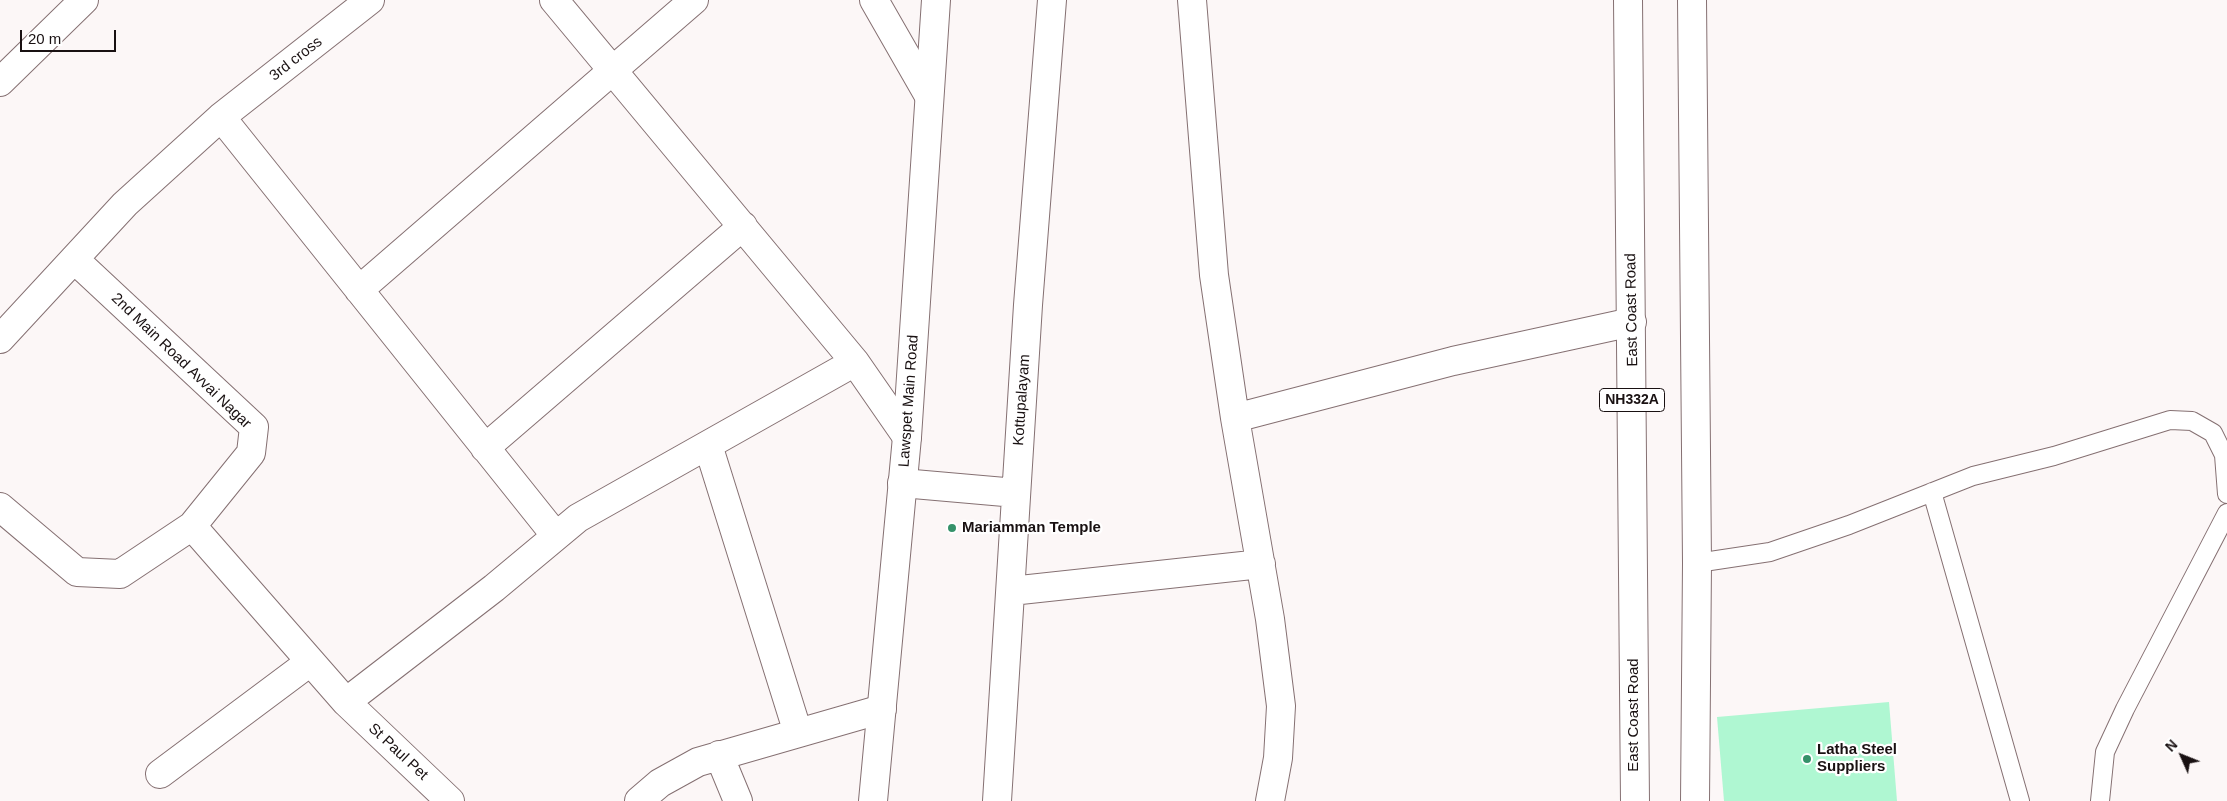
<!DOCTYPE html>
<style>
body{margin:0}
#map{position:relative;width:2227px;height:801px;overflow:hidden;background:#fcf7f7;font-family:Arial,sans-serif}
canvas{display:block}
.north{position:absolute;left:2157px;top:731px;width:50px;height:50px;-webkit-text-stroke:4px #fff;paint-order:stroke;rotate:314deg;font-size:14px;font-weight:700;line-height:20px;text-align:center;color:#191112}
.north::after{content:'';display:block;margin:auto;width:18px;height:22px;background:#191112;clip-path:polygon(50% 0,100% 100%,50% 72%,0 100%)}
.scale{position:absolute;left:20px;top:30px;width:96px;height:22px;box-sizing:border-box;border:2px solid #191112;border-top:0;padding-left:6px;font-size:15px;line-height:18px;white-space:nowrap;color:#191112;-webkit-text-stroke:4px #fff;paint-order:stroke}
</style>
<div id="map">
<canvas width="2227" height="801"></canvas>
<div class="north">N</div>
<div class="scale">20 m</div>
</div>
<script>
const c = document.querySelector('canvas').getContext('2d');
c.lineJoin = 'round';
function fill(path, color) {
  c.fillStyle = color;
  c.fill(path, 'evenodd');
}
function poly(rows) {
  const path = new Path2D();
  for (const r of rows) {
    path.moveTo(r[0], r[1]);
    for (let i = 2; i < r.length; i += 2) path.lineTo(r[i], r[i + 1]);
  }
  return path;
}
function strokePath(path, color, width, dash) {
  c.strokeStyle = color;
  c.lineWidth = width;
  c.lineCap = dash ? 'butt' : 'round';
  c.setLineDash(dash || []);
  c.stroke(path);
}
function write(font, color, halo, rows, align = 'center') {
  c.font = font + ' Arial,sans-serif';
  c.lineWidth = 4.5;
  c.setLineDash([]);
  c.textBaseline = 'middle';
  c.strokeStyle = halo;
  c.fillStyle = color;
  for (const [text, x, y, turn = 0] of rows) {
    c.save();
    c.translate(x, y);
    c.rotate((+turn || 0) * Math.PI / 180);
    c.textAlign = isNaN(turn) ? turn : align;
    if (halo) c.strokeText(text, 0, 0);
    c.fillText(text, 0, 0);
    c.restore();
  }
}
const building = poly([
 [1889,702,1897,801,1724,801,1717,717]
]);
const service = poly([
 [1932,492,2020,801],
 [1697,563,1770,552,1849,525,1973,476,2054,456,2170,420,2192,421,2213,433,2224,455,2227,494],
 [2100,801,2105,752,2125,709,2227,513]
]);
const minor = poly([
 [554,0,855,362,907,437],
 [874,0,929,96],
 [1192,0,1214,275,1235,418,1270,619,1281,706,1278,758,1270,801],
 [0,82,84,0],
 [221,117,556,536],
 [359,290,694,0],
 [0,339,125,204,221,117,370,0],
 [1235,418,1453,361,1632,322],
 [708,445,798,733],
 [485,448,743,226],
 [902,483,1016,493],
 [0,507,77,572,120,574,192,526,251,453,254,427,74,259],
 [192,526,346,702,450,801],
 [1011,591,1261,564],
 [346,702,494,588,578,518,855,362],
 [719,755,738,801],
 [160,774,310,662],
 [639,801,660,783,698,762,882,709],
 [997,801,1028,305,1052,0]
]);
const tertiary = poly([
 [873,801,907,437,936,0]
]);
const trunk = poly([
 [1628,0,1635,801],
 [1692,0,1697,563,1695,801]
]);
const markers = [
 [952,528,5,"#35926a"],
 [1807,759,5,"#35926a"]
];
const shields = [
 [1632,400,65]
];
const shieldNames = [
 ["NH332A",1632,400]
];
const streetNames = [
 ["3rd cross",296,59,-38],
 ["East Coast Road",1632,310,-91],
 ["2nd Main Road Avvai Nagar",181,361,44],
 ["Kottupalayam",1022,400,-86],
 ["Lawspet Main Road",909,401,-86],
 ["East Coast Road",1634,715,-90],
 ["St Paul Pet",398,752,43]
];
const poiNames = [
 ["Mariamman Temple",962,528],
 ["Latha Steel",1817,750],
 ["Suppliers",1817,767]
];
fill(building, '#aff7d2');
strokePath(service, '#857072', 20);
strokePath(minor, '#857072', 30);
strokePath(tertiary, '#857072', 30);
strokePath(trunk, '#857072', 30);
strokePath(service, '#fff', 18);
strokePath(minor, '#fff', 28);
strokePath(tertiary, '#fff', 28);
strokePath(trunk, '#fff', 28);
for (const [x, y, r, color] of markers) {
  const dot = new Path2D();
  dot.arc(x, y, r, 0, 2 * Math.PI);
  c.fillStyle = color;
  c.fill(dot);
  strokePath(dot, '#fff', 2);
}
for (const [x, y, w] of shields) {
  const box = new Path2D();
  box.roundRect(x - w / 2, y - 11.5, w, 23, 4);
  c.fillStyle = '#fff';
  c.fill(box);
  strokePath(box, '#191112', 1);
}
write('bold 14px', '#191112', null, shieldNames);
write('15px', '#191112', '#fff', streetNames);
write('bold 15px', '#191112', '#fff', poiNames, 'left');
</script>
